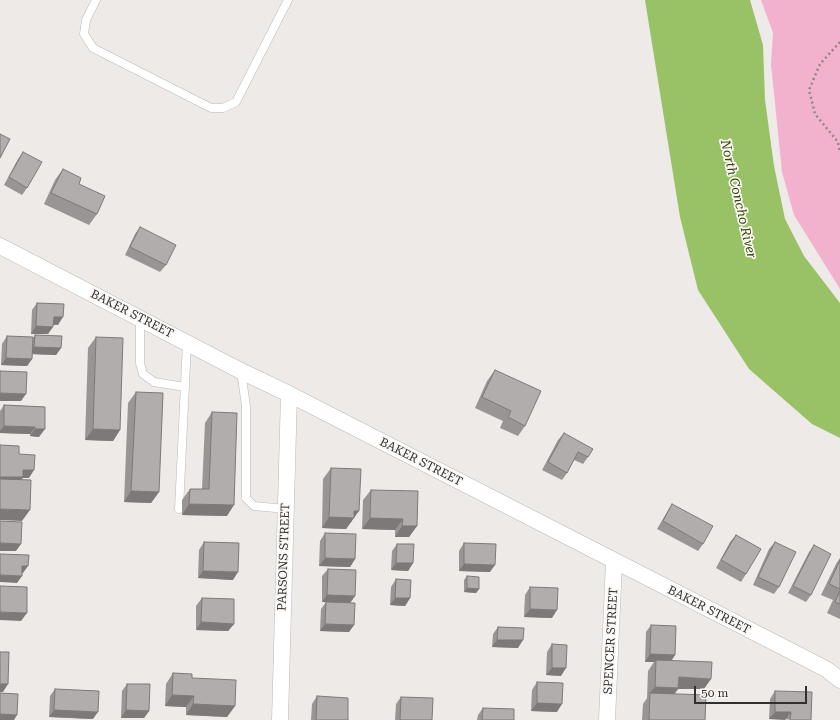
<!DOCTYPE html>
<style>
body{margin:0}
#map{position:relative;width:840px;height:720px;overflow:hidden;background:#edeae7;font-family:"Roboto Serif",serif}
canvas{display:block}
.scale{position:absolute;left:694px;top:686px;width:113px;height:18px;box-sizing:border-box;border:2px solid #31302f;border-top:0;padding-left:5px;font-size:12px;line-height:14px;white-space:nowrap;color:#31302f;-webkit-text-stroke:3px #faf7f4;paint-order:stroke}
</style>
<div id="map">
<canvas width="840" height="720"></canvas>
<div class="scale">50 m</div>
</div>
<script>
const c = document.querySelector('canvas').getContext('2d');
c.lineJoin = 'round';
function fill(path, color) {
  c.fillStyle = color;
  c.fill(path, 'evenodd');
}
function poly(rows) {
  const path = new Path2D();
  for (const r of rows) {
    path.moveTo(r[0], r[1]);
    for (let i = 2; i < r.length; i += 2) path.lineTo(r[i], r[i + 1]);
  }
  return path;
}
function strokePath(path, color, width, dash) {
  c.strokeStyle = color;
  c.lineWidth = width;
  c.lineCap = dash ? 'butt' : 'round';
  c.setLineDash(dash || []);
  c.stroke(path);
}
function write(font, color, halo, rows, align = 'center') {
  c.font = font + ' "Roboto Serif",serif';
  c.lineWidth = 3.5;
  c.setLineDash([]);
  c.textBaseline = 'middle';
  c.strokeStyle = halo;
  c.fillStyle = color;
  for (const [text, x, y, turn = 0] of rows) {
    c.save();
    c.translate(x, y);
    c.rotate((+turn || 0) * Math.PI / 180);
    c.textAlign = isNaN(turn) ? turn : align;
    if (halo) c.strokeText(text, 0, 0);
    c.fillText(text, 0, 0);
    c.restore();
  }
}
const green = poly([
 [761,0,840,0,840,289,794,215,782,172,771,64,773,33]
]);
const water = poly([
 [645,0,750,0,763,45,765,100,774,166,785,219,804,256,840,303,840,438,812,424,749,369,698,290,680,217]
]);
const path = poly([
 [840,42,820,64,809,90,815,114,838,142,840,153]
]);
const lane = poly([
 [96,0,86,20,84,34,93,48,211,108,223,108,236,102,288,0],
 [140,319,140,363,143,374,154,382,185,387],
 [241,371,246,406,246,498,254,506,286,509],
 [179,509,187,343]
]);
const street = poly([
 [0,246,241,371,289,394,826,669,840,680],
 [280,720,289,394],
 [607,720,614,562]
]);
const wall = poly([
 [23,152,27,188,22,195,4,185,18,159],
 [63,169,79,184,97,214,89,225,44,204,55,180],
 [140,227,166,265,160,272,125,255,135,234],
 [37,303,58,325,53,325,48,334,31,334,32,310],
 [35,335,61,348,56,355,32,354,32,359,27,366,1,365,2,344,7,336,33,338],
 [96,337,120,430,113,441,85,440,88,348],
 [495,370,525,426,518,436,500,428,503,421,475,408,487,381],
 [136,392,159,492,151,503,124,502,128,403],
 [4,405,45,407,39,437,30,436,30,434,0,433,0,411],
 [212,412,227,516,182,515,182,500,190,489,202,489,205,423],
 [564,433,588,457,583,464,574,460,567,473,562,480,542,470,558,440],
 [331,468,352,522,351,522,346,529,322,528,323,479],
 [371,490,417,526,409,537,395,537,395,530,362,529,363,500],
 [672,504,703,544,698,551,657,529,667,512],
 [325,533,355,559,350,567,319,566,320,541],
 [736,535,746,574,741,582,716,568,730,542],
 [204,542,233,580,198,578,199,550],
 [775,542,779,587,774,594,753,585,769,549],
 [464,543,490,572,459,571,459,551],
 [397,544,413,563,408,571,391,570,392,551],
 [814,545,811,595,806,602,788,593,809,552],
 [840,558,840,619,827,613,833,600,821,595,836,564],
 [328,569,355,596,350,603,354,625,349,632,320,631,321,609,326,602,322,602,322,576],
 [467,576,479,589,476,593,464,592,464,580],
 [396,579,410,598,405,606,390,605,391,587],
 [530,587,552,618,524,617,525,595],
 [202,598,234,624,228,631,196,630,196,606],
 [651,625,675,655,672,660,704,689,678,689,674,694,705,720,642,720,643,704,647,698,648,671,654,662,645,662,646,632],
 [498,627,518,648,492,647,493,634],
 [552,644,561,676,546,675,547,652],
 [173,673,192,678,235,706,227,717,186,715,186,707,165,706,166,684],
 [537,682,557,712,531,711,532,690],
 [127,684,149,711,144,718,121,718,122,691],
 [55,689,93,719,49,717,50,696],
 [775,691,811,720,769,719,770,699],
 [317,696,348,720,311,720,312,704],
 [401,697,432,720,395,720,396,704],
 [483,708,514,720,477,720,478,715]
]);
const shadedWall = poly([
 [54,317,63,317,58,325,48,324],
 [36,326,53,327,48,334,31,334],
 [34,347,61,348,56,355,29,354],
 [6,358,32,359,27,366,1,365],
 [0,393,26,394,21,401,0,401],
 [4,426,35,427,30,434,0,433,0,431],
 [35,429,45,429,39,437,30,436],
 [93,429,120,430,113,441,85,440],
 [23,470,34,470,29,478,23,478,17,485,0,484,0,477],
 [131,491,159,492,151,503,124,502],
 [189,504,234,505,227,516,182,515],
 [0,509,30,510,22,521,0,520],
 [354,511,359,511,346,529,322,528,329,517],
 [370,518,403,519,395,530,362,529],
 [402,526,417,526,409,537,395,537],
 [0,543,21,544,16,551,0,551],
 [325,558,355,559,350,567,319,566],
 [396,563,413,563,408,571,391,570],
 [464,564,495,565,490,572,459,571],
 [22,566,28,566,23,573,17,573],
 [203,571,238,572,233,580,198,578],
 [0,575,22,576,17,583,0,582],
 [467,588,479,589,476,593,464,592],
 [327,595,355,596,350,603,322,602],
 [395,598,410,598,405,606,390,605],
 [530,609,557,610,552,618,524,617],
 [0,612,27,613,21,621,0,620],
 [201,622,234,624,228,631,196,630],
 [325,624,354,625,349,632,320,631],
 [497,640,523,640,518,648,492,647],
 [650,654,675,655,670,662,656,660,654,662,645,662],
 [552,668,566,668,561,676,546,675],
 [679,677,711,679,704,689,678,689,671,699,650,693,655,687],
 [0,684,8,684,3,692,0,692],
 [172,695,194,696,186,707,165,706],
 [537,703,562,704,557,712,531,711],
 [193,704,235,706,227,717,186,715],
 [54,710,98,712,93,719,49,717],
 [126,710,149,711,144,718,121,718],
 [775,712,791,712,785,720,769,719],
 [0,714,17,715,14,720,0,720]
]);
const building = poly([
 [0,134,10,139,0,158,0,134],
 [23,152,42,162,27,188,9,177,23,152],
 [63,169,81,178,79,184,105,196,97,214,51,193,63,169],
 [140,227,176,245,166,265,130,247,140,227],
 [37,303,64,304,63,317,54,317,53,327,36,326,37,303],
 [35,335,62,336,61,348,34,347,35,335],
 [7,336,33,337,32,359,6,358,7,336],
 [96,337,123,338,120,430,93,429,96,337],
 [495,370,541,391,525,426,508,417,511,411,482,397,495,370],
 [0,371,27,372,26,394,0,393,0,371],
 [136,392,163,393,159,492,131,491,136,392],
 [4,405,45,407,45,429,35,429,35,427,4,426,4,405],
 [212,412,237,413,234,505,189,504,190,489,209,489,212,412],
 [564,433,593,449,588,457,578,452,567,473,548,462,564,433],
 [0,445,19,446,19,454,35,455,34,470,23,470,23,477,0,477,0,445],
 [331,468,361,469,359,511,354,511,354,518,329,517,331,468],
 [0,479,31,480,30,510,0,509,0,479],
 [371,490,418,491,417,526,402,526,403,519,370,518,371,490],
 [672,504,713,526,703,544,663,521,672,504],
 [0,521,22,522,21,544,0,543,0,521],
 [325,533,356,534,355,559,325,558,325,533],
 [736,535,761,549,746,574,721,560,736,535],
 [204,542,239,543,238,572,203,571,204,542],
 [775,542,796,552,779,587,758,577,775,542],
 [464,543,496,544,495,565,464,564,464,543],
 [397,544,414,544,413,563,396,563,397,544],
 [814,545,831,554,811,595,793,586,814,545],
 [0,554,29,555,28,566,22,566,22,576,0,575,0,554],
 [840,560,840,589,829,584,840,560],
 [328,569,356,570,355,596,327,595,328,569],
 [467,576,479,577,479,589,467,588,467,576],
 [396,579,411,580,410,598,395,598,396,579],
 [0,586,27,587,27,613,0,612,0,586],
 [530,587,558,588,557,610,530,609,530,587],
 [840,591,840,604,835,602,840,591],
 [202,598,234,599,234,624,201,622,202,598],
 [326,602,355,603,354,625,325,624,326,602],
 [651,625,676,626,675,655,650,654,651,625],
 [498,627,524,628,523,640,497,640,498,627],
 [552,644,567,645,566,668,552,668,552,644],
 [0,652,9,652,8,684,0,684,0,652],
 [656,660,712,662,711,679,679,677,678,688,655,687,656,660],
 [173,673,192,674,192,678,236,680,235,706,193,704,194,696,172,695,173,673],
 [537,682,563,683,562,704,537,703,537,682],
 [127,684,150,684,149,711,126,710,127,684],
 [55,689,99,691,98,712,54,710,55,689],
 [775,691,812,692,811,720,790,720,791,712,775,712,775,691],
 [0,693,18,694,17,715,0,714,0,693],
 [650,693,706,695,705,720,649,720,650,693],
 [317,696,348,698,348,720,316,720,317,696],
 [401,697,433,698,432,720,400,720,401,697],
 [483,708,514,709,514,720,482,720,483,708]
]);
const streetNames = [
 ["BAKER STREET",132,314,27],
 ["BAKER STREET",421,462,27],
 ["PARSONS STREET",284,557,-88],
 ["BAKER STREET",709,610,27],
 ["SPENCER STREET",611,641,-87]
];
const waterNames = [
 ["North Concho River",738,199,77]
];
fill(green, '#f2b1cd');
fill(water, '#99c166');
strokePath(lane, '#bcb9b6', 9);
strokePath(street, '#bcb9b6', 17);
strokePath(path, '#8c8a88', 2.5, [2, 3]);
strokePath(lane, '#fff', 8);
strokePath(street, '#fff', 16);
fill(wall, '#999595');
fill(shadedWall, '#7d7979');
fill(building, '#b2adad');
strokePath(building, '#7d7979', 1);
write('12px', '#31302f', '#faf7f4', streetNames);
write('italic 13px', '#2f4702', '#faf7f4', waterNames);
</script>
